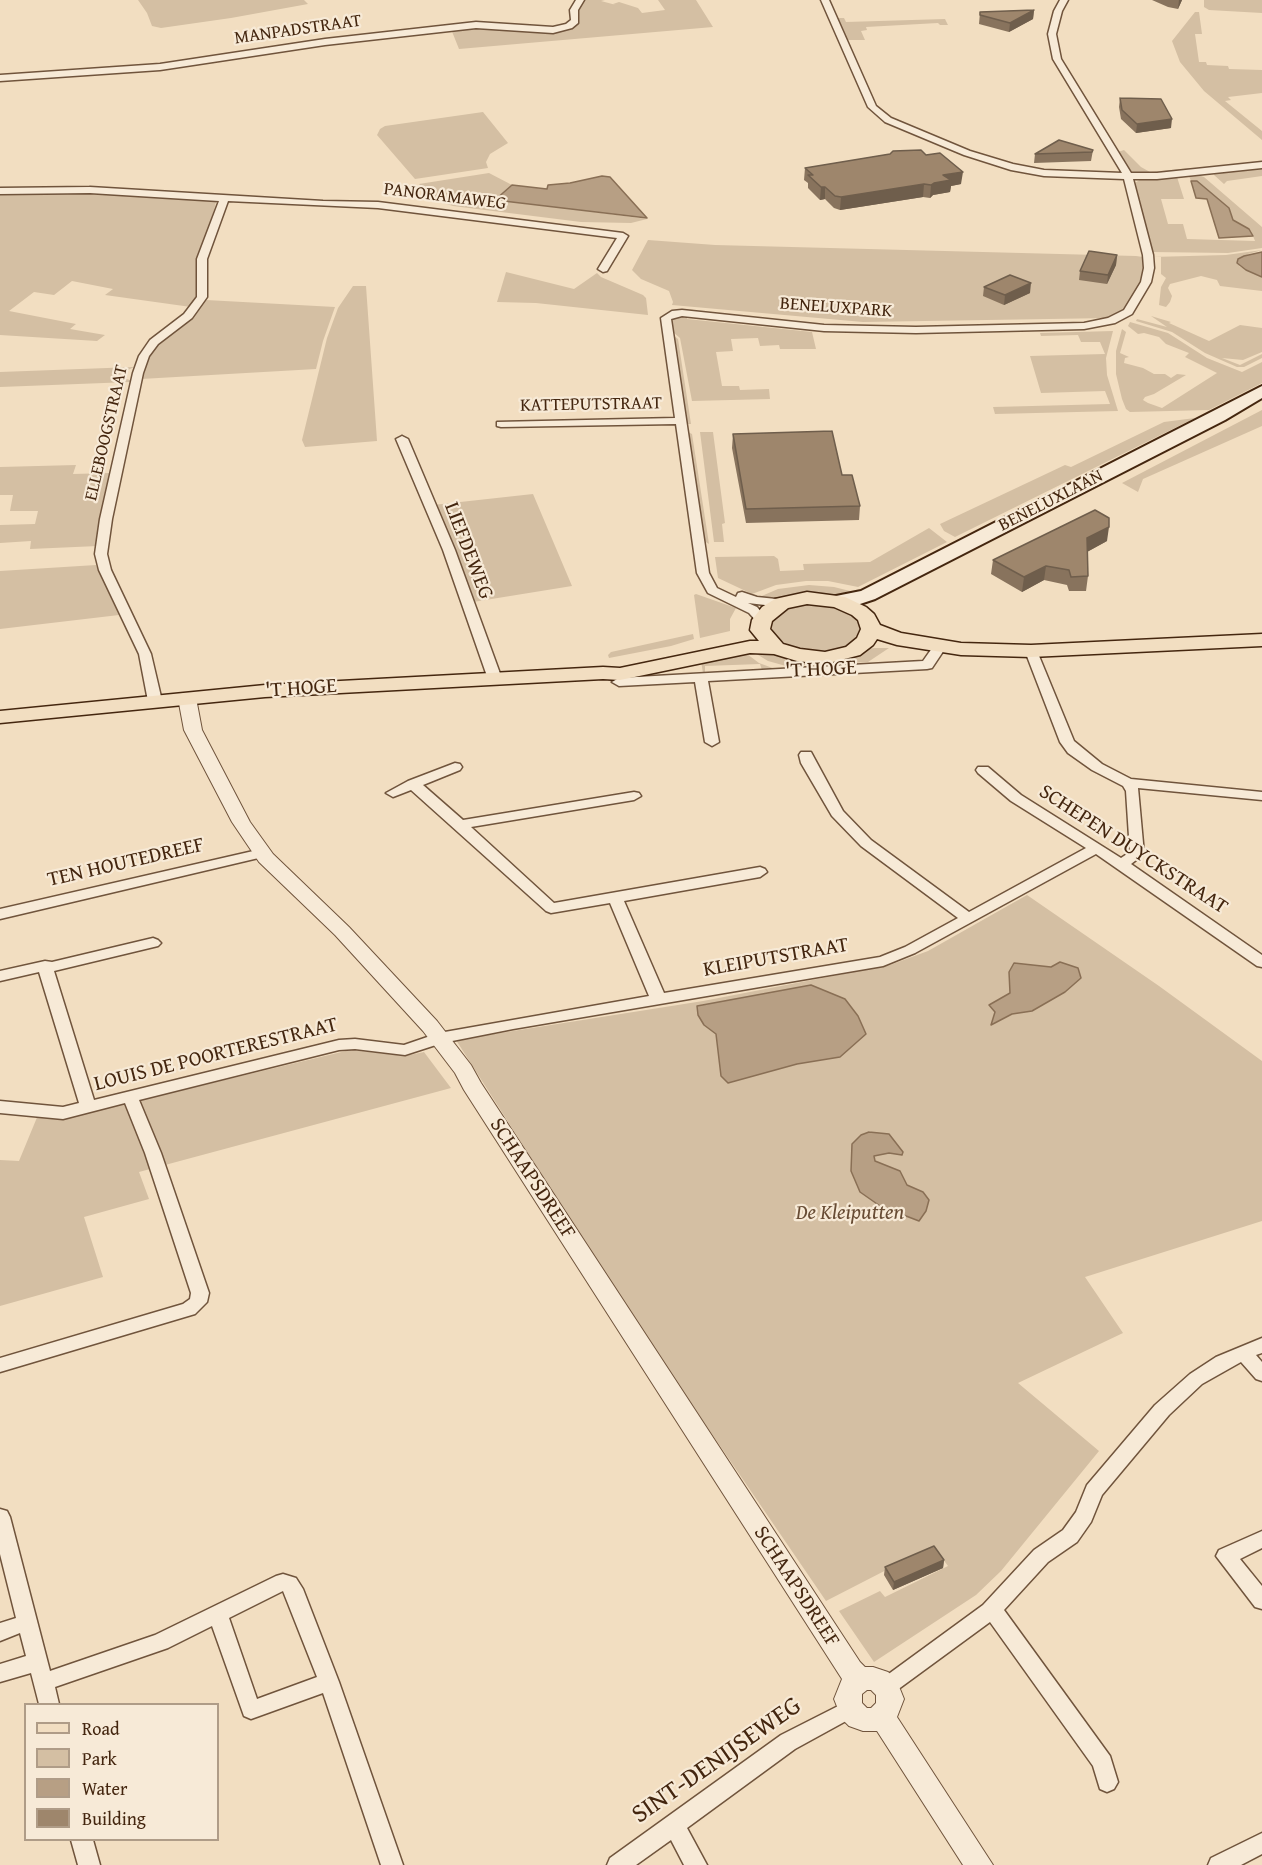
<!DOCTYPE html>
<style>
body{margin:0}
#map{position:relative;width:1262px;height:1865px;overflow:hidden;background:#f2dec1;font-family:"Gentium Book Plus",serif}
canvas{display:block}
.legend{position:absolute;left:24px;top:1703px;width:195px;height:138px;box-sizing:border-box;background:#f7ead7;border:2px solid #af9c87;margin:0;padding:8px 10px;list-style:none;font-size:18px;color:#44260f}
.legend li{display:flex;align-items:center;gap:12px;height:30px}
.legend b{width:30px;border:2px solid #af9c87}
</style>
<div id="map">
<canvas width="1262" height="1865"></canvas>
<ul class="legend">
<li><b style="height:8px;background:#f2dec1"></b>Road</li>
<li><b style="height:16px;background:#d4bfa3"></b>Park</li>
<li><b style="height:16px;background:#b79f84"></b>Water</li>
<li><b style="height:16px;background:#9e866c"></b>Building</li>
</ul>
</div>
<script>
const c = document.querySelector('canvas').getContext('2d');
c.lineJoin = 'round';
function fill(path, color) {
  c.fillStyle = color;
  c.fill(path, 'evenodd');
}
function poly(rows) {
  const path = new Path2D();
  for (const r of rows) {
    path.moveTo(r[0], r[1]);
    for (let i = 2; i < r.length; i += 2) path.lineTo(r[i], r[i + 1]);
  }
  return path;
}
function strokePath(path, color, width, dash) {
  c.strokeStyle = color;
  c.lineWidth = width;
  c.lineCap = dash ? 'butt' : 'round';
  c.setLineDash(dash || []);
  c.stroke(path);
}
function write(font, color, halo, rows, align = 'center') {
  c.font = font + ' "Gentium Book Plus",serif';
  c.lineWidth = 4.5;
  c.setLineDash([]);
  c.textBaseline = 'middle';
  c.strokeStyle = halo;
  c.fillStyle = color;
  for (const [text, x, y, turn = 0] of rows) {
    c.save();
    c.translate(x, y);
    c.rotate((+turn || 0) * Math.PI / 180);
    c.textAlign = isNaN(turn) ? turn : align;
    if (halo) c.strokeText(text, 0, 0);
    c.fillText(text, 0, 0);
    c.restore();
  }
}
const green = poly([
 [138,0,304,0,308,4,231,18,161,28,152,26,147,13],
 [583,0,605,0,601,1,616,5,613,4,619,2,638,8,642,13,665,10,658,0,696,0,713,27,459,49,451,29,475,26,540,32,576,24,579,18,577,10],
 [1204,0,1262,0,1262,13,1209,10,1204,7],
 [1195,12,1199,12,1202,34,1195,34,1199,62,1206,62,1207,65,1228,66,1229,69,1262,70,1262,93,1228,97,1231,100,1225,101,1262,131,1262,140,1204,91,1180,62,1172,41],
 [838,18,844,18,846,22,945,19,948,25,940,25,938,23,866,27,867,30,861,31,865,40,847,40],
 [483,112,508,143,490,154,486,162,488,168,415,179,377,135,380,129,385,126],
 [1124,150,1141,167,1150,172,1190,168,1197,170,1135,174,1130,172,1118,152],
 [1262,167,1262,176,1227,181,1224,184,1214,175,1215,173],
 [489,173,512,185,496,199,647,219,631,223,581,222,453,206,434,200,419,184],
 [1198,175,1204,177,1262,227,1262,248,1228,253,1151,252,1135,183,1141,179,1177,177,1184,199,1161,199,1168,224,1183,224,1187,239,1255,241,1251,231,1233,221,1229,208,1197,181,1191,181,1189,176],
 [0,193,85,193,213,199,216,202,214,210,198,259,197,300,191,307,105,295,113,289,72,281,54,295,34,292,9,311,76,324,70,329,105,335,97,341,0,335],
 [648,240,715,245,1136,256,1143,257,1144,266,1139,287,1127,309,1111,318,863,322,672,305,673,302,669,291,641,279,632,270],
 [1262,250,1248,254,1239,266,1262,277,1262,291,1220,286,1217,280,1201,276,1170,284,1168,288,1172,296,1170,302,1166,307,1159,305,1161,287,1166,278,1161,274,1161,257,1152,257,1226,255],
 [506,272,574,289,597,273,601,277,643,295,646,298,648,315,536,303,497,302],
 [353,286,366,286,377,441,305,447,302,440,327,338,338,308],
 [206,300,335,307,323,341,316,369,141,379,147,357,159,342,187,319],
 [687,316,687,319,812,332,816,349,780,349,779,345,760,346,758,338,731,339,733,351,716,352,722,386,739,386,740,390,769,389,770,399,692,401,680,338,673,332,672,321,676,317],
 [1151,316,1171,322,1169,323,1209,341,1240,325,1262,328,1262,352,1243,360,1222,358,1240,365,1262,354,1262,358,1244,367,1237,367,1205,353,1172,332,1136,321,1137,319,1167,327],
 [1130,322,1168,333,1207,358,1242,372,1262,362,1262,383,1209,410,1130,412,1126,409,1122,399,1116,374,1116,351,1122,329,1126,332,1120,353,1129,357,1125,358,1124,363,1143,368,1154,374,1165,374,1171,378,1177,374,1186,375,1154,394,1145,397,1143,400,1148,403,1162,408,1217,373,1185,357,1189,353,1166,344,1159,337,1144,333,1138,334,1128,326],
 [1113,331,1106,358,1107,375,1118,411,995,414,993,407,1110,404,1105,391,1041,393,1030,356,1105,354,1100,342,1081,342,1078,335,1041,336,1040,333],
 [673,335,678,339,691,424,686,424],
 [134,367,122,373,120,377,130,380,130,382,0,387,0,372],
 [1262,410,1262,426,1143,479,1138,492,1122,483],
 [1195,418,955,537,944,531,940,524,1065,465,1071,467,1164,422],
 [688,432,692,434,709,544,704,541],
 [700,432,713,432,725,523,722,524,724,542,714,542],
 [76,465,73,474,110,473,98,546,30,549,31,541,0,543,0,525,35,524,38,511,10,511,13,495,0,495,0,467],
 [533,494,572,586,473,602,433,505],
 [929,528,947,542,858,587,828,581,806,581,776,585,752,594,718,578,715,557,774,556,778,559,780,571,804,570,803,564,870,562],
 [96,565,119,615,0,629,0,571],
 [809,585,834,587,862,594,857,596,757,598,778,589],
 [696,594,736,608,730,619,730,631,700,638,694,595],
 [807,603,835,605,855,616,861,623,862,631,858,639,850,645,826,652,797,649,776,638,772,631,771,623,775,616,783,610],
 [693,634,694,639,671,646,609,658,608,655,611,652],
 [875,648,889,648,868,662,786,666,768,661,750,650,758,649,790,657],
 [743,651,759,663,778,670,762,670,760,664,705,666,705,673,703,673,701,661],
 [1027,895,1159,986,1262,1061,1262,1221,1085,1277,1123,1333,1018,1383,1099,1451,1001,1571,976,1595,874,1662,839,1611,880,1591,885,1597,948,1566,933,1546,826,1601,636,1323,456,1040,703,1001,890,965,928,951],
 [350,1050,405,1056,424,1052,451,1088,139,1172,149,1199,84,1217,103,1277,0,1306,0,1160,19,1161,38,1115,65,1118]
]);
const water = poly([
 [602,176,610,177,647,218,495,200,512,185,547,189,548,185,570,183,602,176],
 [1191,181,1197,181,1229,208,1233,220,1249,229,1253,236,1219,238,1207,199,1196,198,1191,181],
 [1262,252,1262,277,1246,270,1237,263,1238,259,1244,256,1262,252],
 [1060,962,1078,968,1081,978,1065,992,1032,1011,1012,1014,991,1025,995,1012,989,1005,1010,993,1009,972,1014,963,1051,967,1060,962],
 [811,985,845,999,858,1016,866,1034,840,1057,797,1064,728,1083,721,1076,716,1034,704,1025,698,1015,697,1006,811,985],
 [869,1132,889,1134,903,1152,902,1155,889,1153,874,1156,875,1161,900,1171,907,1185,923,1192,929,1200,926,1211,919,1221,880,1206,860,1192,851,1171,852,1144,861,1135,869,1132]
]);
const minor = poly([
 [576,0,584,0,578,10,578,23,572,28,553,33,476,28,325,45,160,70,0,81,0,75,160,64,325,39,476,22,553,27,566,24,571,20,570,10,576,0],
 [821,0,829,0,876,106,891,118,970,151,1013,164,1044,170,1122,173,1053,59,1048,34,1054,11,1060,0,1068,0,1062,11,1056,34,1061,59,1131,173,1157,173,1262,162,1262,168,1157,179,1133,179,1153,255,1154,268,1151,282,1132,314,1115,323,1084,329,916,333,824,331,682,316,671,319,709,573,717,588,736,597,738,593,742,592,757,597,786,600,788,603,782,607,748,603,757,607,768,620,762,624,758,623,749,613,708,593,697,573,676,424,501,427,497,426,497,422,675,418,661,318,672,311,682,310,824,325,916,327,1084,323,1108,318,1124,310,1141,282,1144,268,1143,255,1124,179,1044,176,1011,170,964,155,885,122,868,107,821,0],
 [90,187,323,201,378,202,623,233,628,236,607,271,603,272,598,269,617,238,378,208,228,201,207,259,207,297,192,318,158,344,149,356,143,373,112,519,107,554,111,570,151,654,162,701,155,705,148,701,139,654,99,570,95,554,100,519,133,373,139,356,150,340,184,314,197,297,197,259,219,201,90,193,0,194,0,188,90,187],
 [402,436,408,439,455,550,502,679,500,682,490,682,488,679,443,550,396,439,402,436],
 [940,643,946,647,932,668,927,669,708,681,719,742,712,746,705,742,695,682,619,686,612,682,619,678,923,661,935,644,940,643],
 [1031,647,1037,651,1074,741,1102,764,1131,779,1262,792,1262,800,1138,788,1144,854,1131,864,1262,955,1262,967,1257,966,1096,854,915,953,883,966,513,1029,442,1043,405,1055,355,1049,339,1050,139,1100,161,1153,209,1293,207,1302,195,1314,0,1372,0,1358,183,1304,190,1299,191,1293,145,1153,125,1103,63,1119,0,1113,0,1101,63,1107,79,1103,39,972,0,981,0,971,45,961,52,962,153,938,158,940,161,943,158,946,54,971,94,1100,339,1040,355,1039,404,1045,439,1033,649,996,610,903,551,913,546,911,411,790,393,797,386,793,408,781,455,763,460,764,462,767,460,770,423,785,463,820,634,792,639,793,641,796,634,800,471,827,554,903,760,867,765,869,767,872,760,877,624,901,664,993,880,957,905,947,958,918,861,846,832,816,801,763,799,755,801,752,811,752,843,811,871,840,969,912,1086,848,1011,801,978,773,976,770,978,767,988,767,1021,795,1121,858,1130,852,1126,791,1123,786,1092,770,1068,753,1060,742,1025,651,1031,647],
 [262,849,267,850,269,853,267,856,0,919,0,909,262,849],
 [1262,1338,1262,1353,1256,1355,1262,1362,1262,1381,1256,1379,1241,1362,1202,1384,1169,1415,1102,1495,1091,1522,1077,1542,1048,1562,1004,1610,1110,1756,1118,1782,1114,1789,1107,1792,1100,1789,1093,1766,990,1622,893,1693,886,1696,879,1693,876,1687,879,1681,983,1605,1034,1550,1063,1530,1076,1512,1087,1485,1155,1405,1190,1374,1216,1357,1262,1338],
 [0,1509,7,1511,10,1517,50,1671,155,1635,276,1576,283,1574,296,1578,303,1589,339,1682,403,1865,381,1865,323,1693,251,1719,244,1716,212,1626,168,1648,55,1687,59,1704,39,1704,31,1673,0,1682,0,1664,26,1656,20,1633,0,1641,0,1623,16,1618,0,1554,0,1509],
 [283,1591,317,1677,257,1699,229,1618,283,1591],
 [1262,1531,1262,1548,1240,1559,1262,1586,1262,1609,1255,1607,1216,1556,1219,1550,1262,1531],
 [850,1700,857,1703,860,1709,857,1715,795,1749,687,1828,707,1865,684,1865,671,1840,636,1865,607,1865,610,1858,781,1735,850,1700],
 [1262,1833,1262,1854,1241,1865,1208,1865,1211,1858,1262,1833],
 [71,1840,93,1840,100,1865,78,1865,71,1840]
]);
const tertiary = poly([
 [187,693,193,694,196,698,202,730,250,822,273,854,349,927,437,1021,471,1065,481,1083,860,1662,865,1667,873,1667,888,1672,896,1679,904,1699,897,1717,993,1865,963,1865,877,1731,863,1731,849,1726,842,1719,834,1699,842,1679,464,1090,455,1073,423,1031,335,935,259,862,232,822,184,730,178,698,181,694,187,693],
 [867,1690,871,1690,876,1695,876,1703,871,1708,867,1708,862,1703,862,1694,867,1690]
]);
const secondary = poly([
 [1262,386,1262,398,1225,420,875,599,857,605,838,607,831,605,829,601,831,597,861,591,1262,386]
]);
const primary = poly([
 [807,592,845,597,866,607,874,614,880,625,901,633,961,643,1031,645,1262,634,1262,646,1031,657,961,655,897,645,877,639,873,645,860,655,825,664,797,661,774,654,750,653,620,680,603,679,265,697,0,723,0,711,265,685,603,667,620,668,750,641,759,641,750,630,752,620,762,607,775,599,807,592],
 [807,604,834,607,852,615,858,620,861,629,857,638,846,647,825,652,800,649,783,644,770,629,772,621,788,608,807,604]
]);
const wall = poly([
 [1152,0,1182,0,1178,9,1168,7],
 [1034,10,1033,19,1009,32,979,24,980,12],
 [1120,98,1171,128,1136,133,1121,119,1119,107],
 [1093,150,1091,161,1034,163,1035,154],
 [890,154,961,184,951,186,950,192,933,195,930,198,923,197,840,210,834,208,825,199,820,200,808,188,808,183,804,180,805,168],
 [1117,255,1116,265,1107,284,1079,280,1080,271],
 [984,287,1030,293,1004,305,983,296],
 [733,434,860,506,859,520,746,523,732,448],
 [1107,541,1087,552,1088,576,1086,591,1069,591,1067,585,1044,580,1022,592,991,574,993,560],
 [944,1560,943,1568,893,1590,884,1575,885,1567]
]);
const shadedWall = poly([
 [1179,0,1182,0,1178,9],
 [1034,10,1033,19,1009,32,1010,23],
 [1172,119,1171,128,1136,133,1137,124],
 [963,172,961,184,951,186,950,192,933,195,930,198,931,185,943,175],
 [924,184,923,197,840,210,841,197],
 [821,187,825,187,825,199,820,200],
 [1117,255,1116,265,1107,284,1108,275],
 [1031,283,1030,293,1004,305,1005,295],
 [1109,527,1107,541,1085,553,1087,538],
 [1046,566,1044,580,1022,592,1024,577],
 [944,1560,943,1568,893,1590,894,1582]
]);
const building = poly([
 [1034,10,1010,23,980,15,980,12,1034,10],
 [1120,98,1161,99,1172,119,1137,124,1122,110,1120,98],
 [1059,140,1093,150,1092,152,1035,154,1059,140],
 [921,150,926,155,940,153,963,172,943,175,951,180,934,183,931,185,924,184,841,197,835,196,825,187,821,187,808,175,813,175,805,168,890,154,893,151,921,150],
 [1089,251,1117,255,1108,275,1080,271,1089,251],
 [1010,275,1031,283,1005,295,984,287,1010,275],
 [832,431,842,475,852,475,860,506,746,509,733,434,832,431],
 [1095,510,1109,518,1109,527,1087,538,1088,576,1071,577,1069,570,1046,566,1024,577,993,560,1095,510],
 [934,1546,944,1560,894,1582,885,1567,934,1546]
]);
const farStreetnames = [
 ["MANPADSTRAAT",298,30,-8],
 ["PANORAMAWEG",445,197,7],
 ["BENELUXPARK",836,308,4],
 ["KATTEPUTSTRAAT",591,405,-1],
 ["ELLEBOOGSTRAAT",107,433,-77],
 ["BENELUXLAAN",1051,501,-27]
];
const streetNames = [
 ["LIEFDEWEG",468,551,69],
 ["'T HOGE",821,670,-3],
 ["'T HOGE",301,689,-4],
 ["SCHEPEN DUYCKSTRAAT",1133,850,33],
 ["TEN HOUTEDREEF",126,863,-13],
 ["KLEIPUTSTRAAT",776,958,-10],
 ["LOUIS DE POORTERESTRAAT",216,1055,-14],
 ["SCHAAPSDREEF",532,1179,57],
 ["SCHAAPSDREEF",796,1587,57]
];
const parkNames = [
 ["De Kleiputten",850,1214]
];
const nearStreetnames = [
 ["SINT-DENIJSEWEG",717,1761,-35]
];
fill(green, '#d4bfa3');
fill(water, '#b79f84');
strokePath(water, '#896f55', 1.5);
strokePath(minor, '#70543c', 3);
strokePath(tertiary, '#70543c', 2);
strokePath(secondary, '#44260f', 4);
strokePath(primary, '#44260f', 3);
fill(minor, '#f7ead7');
fill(tertiary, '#f7ead7');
fill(secondary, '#f7ead7');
fill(primary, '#f2dec1');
fill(wall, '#88735d');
fill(shadedWall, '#6f5e4c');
fill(building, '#9e866c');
strokePath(building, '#6f5e4c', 1.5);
write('18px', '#44260f', '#f7ead7', farStreetnames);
write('21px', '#44260f', '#f7ead7', streetNames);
write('italic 21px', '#684c34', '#f7ead7', parkNames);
write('26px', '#44260f', '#f7ead7', nearStreetnames);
</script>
